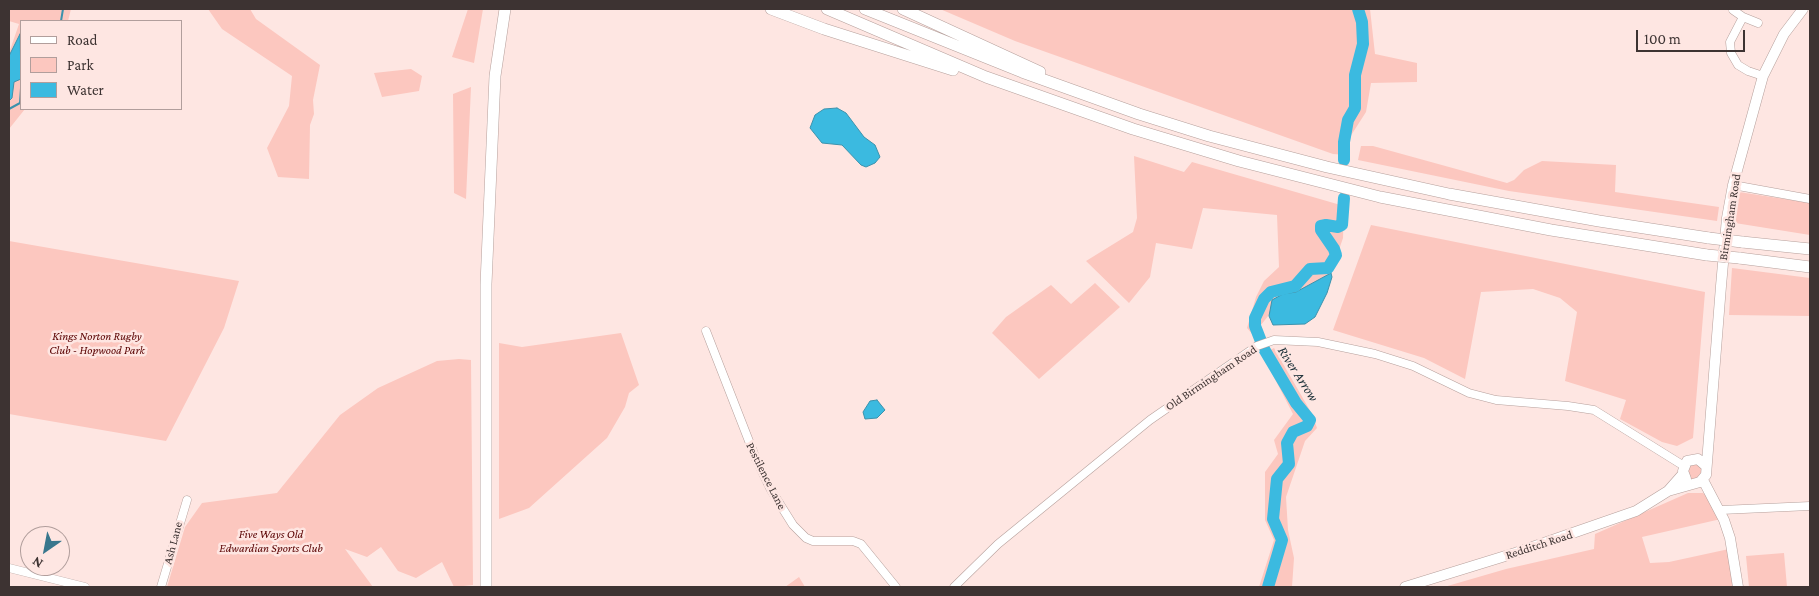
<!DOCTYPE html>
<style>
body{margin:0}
#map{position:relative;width:1819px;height:596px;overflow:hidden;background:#fee6e2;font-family:"Crimson Pro",serif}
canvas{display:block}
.frame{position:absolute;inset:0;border:10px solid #3d3332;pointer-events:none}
.legend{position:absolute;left:20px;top:20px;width:162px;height:90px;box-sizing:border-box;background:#fee6e2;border:1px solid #b19e9c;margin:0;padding:6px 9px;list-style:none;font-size:15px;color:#3d3332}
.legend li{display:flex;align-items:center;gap:10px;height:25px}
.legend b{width:25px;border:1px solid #b19e9c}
.north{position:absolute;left:20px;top:526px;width:50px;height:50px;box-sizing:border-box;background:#fee6e2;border:1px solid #b19e9c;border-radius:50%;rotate:213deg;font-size:14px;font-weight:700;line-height:20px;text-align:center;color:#3d3332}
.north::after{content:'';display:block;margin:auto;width:18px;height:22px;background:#39778d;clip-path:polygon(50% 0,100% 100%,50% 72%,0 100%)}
.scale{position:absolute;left:1636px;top:30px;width:109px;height:22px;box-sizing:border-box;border:2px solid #3d3332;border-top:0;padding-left:6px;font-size:15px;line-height:18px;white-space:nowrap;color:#3d3332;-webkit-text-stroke:4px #fee6e2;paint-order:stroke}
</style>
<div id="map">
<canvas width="1819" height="596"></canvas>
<div class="frame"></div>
<ul class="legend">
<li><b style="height:6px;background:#fff"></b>Road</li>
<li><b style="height:14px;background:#fcc7bf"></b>Park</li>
<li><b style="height:14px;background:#3bbae0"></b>Water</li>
</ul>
<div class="north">N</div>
<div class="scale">100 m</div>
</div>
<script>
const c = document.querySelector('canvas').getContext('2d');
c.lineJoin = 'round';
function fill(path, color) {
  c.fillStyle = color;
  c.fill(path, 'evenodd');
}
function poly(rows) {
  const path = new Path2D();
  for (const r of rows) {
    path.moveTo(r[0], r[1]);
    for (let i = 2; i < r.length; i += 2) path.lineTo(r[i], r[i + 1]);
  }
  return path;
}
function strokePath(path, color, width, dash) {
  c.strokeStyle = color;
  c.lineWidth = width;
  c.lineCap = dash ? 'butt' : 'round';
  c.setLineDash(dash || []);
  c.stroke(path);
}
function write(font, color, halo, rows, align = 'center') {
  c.font = font + ' "Crimson Pro",serif';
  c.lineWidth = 5;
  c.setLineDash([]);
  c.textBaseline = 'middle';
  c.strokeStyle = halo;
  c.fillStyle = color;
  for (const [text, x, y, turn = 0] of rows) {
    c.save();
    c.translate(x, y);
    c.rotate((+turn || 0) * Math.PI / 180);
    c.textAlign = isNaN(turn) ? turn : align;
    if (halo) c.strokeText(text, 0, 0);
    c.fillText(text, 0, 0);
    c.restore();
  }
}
const green = poly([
 [9,9,71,9,68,21,21,21,21,109,25,109,9,129,9,53,19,24,9,21],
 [208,9,250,9,256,19,320,65,313,100,314,114,310,125,309,179,278,177,267,148,289,106,292,76,222,29],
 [468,9,483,9,474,63,452,57],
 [940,9,1370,9,1375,54,1417,63,1417,82,1371,83,1366,112,1350,137,1347,155,1333,154,1015,41],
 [411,69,422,76,419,91,382,97,374,73],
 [471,87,466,199,454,193,453,94],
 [1361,146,1373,146,1507,183,1514,180,1524,170,1542,161,1616,165,1615,192,1719,207,1717,221,1509,191,1358,160],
 [1134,156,1184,172,1192,162,1344,206,1343,238,1331,273,1280,301,1253,335,1247,328,1256,297,1264,281,1279,267,1277,215,1203,208,1192,249,1156,243,1150,277,1129,303,1086,261,1133,232,1137,218],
 [1739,192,1810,203,1810,235,1735,223],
 [1371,225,1705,292,1693,438,1677,446,1662,442,1620,419,1626,400,1565,381,1577,312,1560,298,1533,289,1481,292,1465,379,1424,358,1333,330],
 [9,241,239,281,224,328,166,441,9,414],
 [1732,268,1810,278,1810,316,1729,315],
 [1095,283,1120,307,1039,379,992,333,1006,317,1051,285,1071,304],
 [621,333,639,385,629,393,625,407,607,438,529,508,499,519,499,343,522,347],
 [1274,348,1312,414,1317,428,1305,441,1286,497,1288,530,1294,558,1292,587,1259,587,1274,540,1265,520,1265,472,1278,454,1274,440,1293,414,1262,354],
 [459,359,471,360,473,585,454,587,442,562,416,578,398,571,381,547,367,557,345,549,373,587,167,587,185,527,202,503,277,493,340,415,378,388,437,361],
 [1689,462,1703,466,1699,480,1689,479,1685,468],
 [1688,493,1703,493,1710,498,1721,519,1642,537,1650,563,1669,562,1729,549,1735,587,1444,587,1506,569,1594,549,1595,534],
 [1784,553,1787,587,1749,587,1746,556],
 [799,577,805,587,785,587]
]);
const water = poly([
 [20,34,21,79,14,82,12,98,9,101,9,56,20,34],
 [837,108,846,113,864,137,875,145,880,157,875,163,866,167,861,165,842,145,822,143,810,128,815,115,824,109,837,108],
 [1331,273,1332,277,1327,293,1315,317,1305,324,1273,325,1269,316,1272,300,1283,294,1296,292,1331,273],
 [877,400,885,410,877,418,865,419,863,412,870,401,877,400]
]);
const stream = poly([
 [61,21,63,9],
 [9,109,20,103,21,88]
]);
const river = poly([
 [1344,160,1344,142,1348,120,1355,108,1355,75,1363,44,1362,22,1358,9],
 [1268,587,1282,540,1273,519,1277,479,1289,464,1287,443,1293,432,1307,426,1310,420,1296,403,1264,349,1255,326,1255,318,1264,299,1271,292,1295,286,1310,269,1328,268,1336,255,1334,249,1321,230,1321,226,1326,225,1338,227,1342,225,1344,198]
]);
const minor = poly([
 [1733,10,1743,17,1730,42,1731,53,1738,65,1748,71,1763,76],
 [1743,17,1758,23],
 [1733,185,1810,199],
 [706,331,756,459,771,490,793,525,806,538,813,541,853,541,861,544,896,587],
 [1721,510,1810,506],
 [9,568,85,587],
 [161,587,187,500],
 [954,587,998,544,1150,420,1257,346,1274,340,1318,342,1375,354,1413,366,1469,393,1496,400,1568,406,1594,410,1684,466]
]);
const major = poly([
 [1686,479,1683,471,1687,461,1698,459,1706,466],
 [1703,480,1724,520,1730,538,1738,587],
 [1668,491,1700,482,1706,475,1721,286,1727,218,1733,185,1763,76,1784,34,1803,9],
 [1405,587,1515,553,1636,511,1668,491,1683,474]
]);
const highway = poly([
 [771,9,824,29,953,70],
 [827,9,986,77,1133,129,1239,161,1380,197,1551,230,1707,255],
 [865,9,1022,72,1139,114,1209,136,1327,167,1449,194,1599,221,1709,238],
 [903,9,1040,72],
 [1742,242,1810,249],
 [1739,258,1810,267],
 [486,587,486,284,495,76,505,9]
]);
const highwayBridge = poly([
 [1709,238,1742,242],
 [1707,255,1739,258]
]);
const streetNames = [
 ["Birmingham Road",1730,217,-81],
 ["Old Birmingham Road",1211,378,-34],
 ["Pestilence Lane",766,476,63],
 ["Ash Lane",173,543,-75],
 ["Redditch Road",1539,545,-18]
];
const parkNames = [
 ["Kings Norton Rugby",97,336],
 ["Club - Hopwood Park",97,350],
 ["Five Ways Old",271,534],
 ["Edwardian Sports Club",271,548]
];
const waterNames = [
 ["River Arrow",1298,374,57]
];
fill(green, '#fcc7bf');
fill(water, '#3bbae0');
strokePath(water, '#3c92ac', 1);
strokePath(stream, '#3c92ac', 2);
strokePath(river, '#3bbae0', 12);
strokePath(minor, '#b6a09c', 9);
strokePath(major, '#b6a09c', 11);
strokePath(highway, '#b6a09c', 12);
strokePath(minor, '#fff', 8);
strokePath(major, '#fff', 10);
strokePath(highway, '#fff', 11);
strokePath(highwayBridge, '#b6a09c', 12, []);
strokePath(highwayBridge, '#fff', 11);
write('12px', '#3d3332', '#fee6e2', streetNames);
write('italic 12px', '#590000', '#fee6e2', parkNames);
write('italic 14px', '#1b3038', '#fee6e2', waterNames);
</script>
